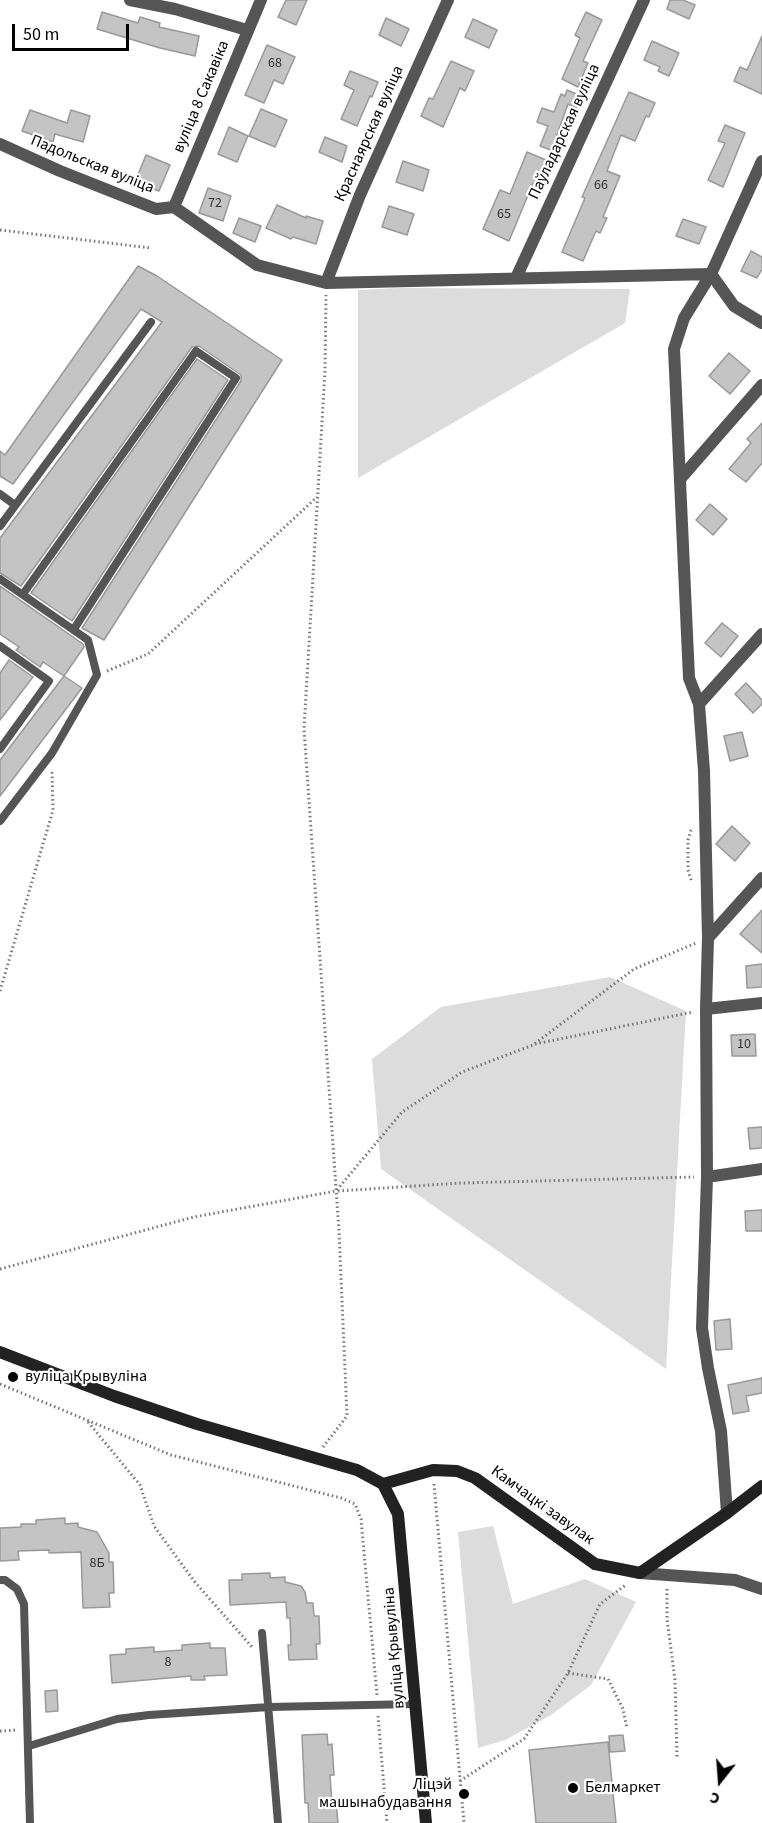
<!DOCTYPE html>
<meta charset="utf-8">
<style>
body{margin:0}
#map{position:relative;width:762px;height:1823px;overflow:hidden;background:#fff;font-family:"Source Sans 3",sans-serif}
canvas{display:block}
.north{position:absolute;left:690px;top:1751px;width:60px;height:60px;-webkit-text-stroke:4px #fff;paint-order:stroke;rotate:197deg;font-size:16px;font-weight:700;line-height:24px;text-align:center;color:#000}
.north::after{content:'';display:block;margin:auto;width:21px;height:27px;background:#000;clip-path:polygon(50% 0,100% 100%,50% 72%,0 100%)}
.scale{position:absolute;left:12px;top:24px;width:117px;height:27px;box-sizing:border-box;border:3px solid #000;border-top:0;padding-left:8px;font-size:18px;line-height:21px;white-space:nowrap;color:#000;-webkit-text-stroke:4px #fff;paint-order:stroke}
</style>
<div id="map">
<canvas width="762" height="1823"></canvas>
<div class="north">С</div>
<div class="scale">50 m</div>
</div>
<script>
const c = document.querySelector('canvas').getContext('2d');
c.lineJoin = 'round';
function fill(path, color) {
  c.fillStyle = color;
  c.fill(path, 'evenodd');
}
function poly(rows) {
  const path = new Path2D();
  for (const r of rows) {
    path.moveTo(r[0], r[1]);
    for (let i = 2; i < r.length; i += 2) path.lineTo(r[i], r[i + 1]);
  }
  return path;
}
function strokePath(path, color, width, dash) {
  c.strokeStyle = color;
  c.lineWidth = width;
  c.lineCap = dash ? 'butt' : 'round';
  c.setLineDash(dash || []);
  c.stroke(path);
}
function write(font, color, halo, rows, align = 'center') {
  c.font = font + ' "Source Sans 3",sans-serif';
  c.lineWidth = 4.5;
  c.setLineDash([]);
  c.textBaseline = 'middle';
  c.strokeStyle = halo;
  c.fillStyle = color;
  for (const [text, x, y, turn = 0] of rows) {
    c.save();
    c.translate(x, y);
    c.rotate((+turn || 0) * Math.PI / 180);
    c.textAlign = isNaN(turn) ? turn : align;
    if (halo) c.strokeText(text, 0, 0);
    c.fillText(text, 0, 0);
    c.restore();
  }
}
const green = poly([
 [398,288,630,289,625,323,358,478,358,290],
 [610,977,686,1011,666,1369,381,1169,372,1059,441,1007],
 [493,1526,513,1604,585,1579,636,1602,591,1685,551,1715,505,1740,478,1748,458,1532]
]);
const building = poly([
 [286,0,307,0,296,25,278,17,286,0],
 [670,0,683,0,695,5,689,19,667,9,670,0],
 [102,12,138,23,140,17,160,23,159,27,199,36,195,56,160,48,97,29,102,12],
 [586,12,602,20,583,61,588,63,578,87,562,79,580,38,575,35,586,12],
 [386,18,409,29,401,46,379,35,386,18],
 [473,19,497,30,489,48,465,37,473,19],
 [762,36,762,94,734,81,740,67,747,70,762,36],
 [652,41,679,53,669,76,658,71,660,67,644,60,652,41],
 [267,45,295,57,283,84,274,80,264,103,245,95,267,45],
 [451,61,474,71,465,91,460,88,443,127,421,116,429,98,433,99,451,61],
 [350,71,378,82,372,97,370,96,357,126,341,119,354,90,344,85,350,71],
 [567,90,581,96,576,108,568,104,556,138,561,140,556,152,540,146,548,126,537,122,542,108,554,112,561,94,565,96,567,90],
 [629,92,655,103,649,117,646,116,635,141,621,135,607,171,620,176,603,217,607,218,600,233,596,231,583,261,562,252,585,198,582,197,629,92],
 [261,109,287,120,275,147,249,136,261,109],
 [30,110,67,123,71,110,90,116,83,142,55,134,53,142,22,131,30,110],
 [725,125,745,133,723,187,708,180,725,143,718,141,725,125],
 [229,127,248,136,237,162,218,154,229,127],
 [325,137,347,146,342,162,319,152,325,137],
 [527,152,546,160,536,184,533,183,509,241,483,229,500,190,510,194,527,152],
 [146,155,170,165,159,191,135,182,146,155],
 [403,161,429,170,423,191,396,182,403,161],
 [208,188,231,196,223,221,199,213,208,188],
 [277,205,306,218,306,216,323,221,316,244,293,237,291,239,266,228,277,205],
 [389,206,414,214,407,235,382,227,389,206],
 [239,218,261,226,255,242,233,233,239,218],
 [683,219,706,227,699,244,676,236,683,219],
 [751,251,762,257,762,269,757,278,741,271,751,251],
 [138,266,157,276,282,360,104,640,82,628,241,381,241,375,199,346,192,347,21,586,0,573,0,538,162,322,141,309,13,484,0,476,0,451,5,455,138,266],
 [729,353,750,371,730,394,709,376,729,353],
 [197,359,228,380,72,621,31,593,197,359],
 [762,423,762,463,746,482,729,469,751,443,747,439,762,423],
 [710,504,727,519,713,535,696,520,710,504],
 [0,586,83,644,84,647,64,676,43,662,40,667,16,650,19,647,0,634,0,586],
 [722,623,738,636,721,657,705,643,722,623],
 [9,660,33,677,0,720,0,673,9,660],
 [64,676,82,688,0,796,0,760,64,676],
 [746,683,762,700,762,704,753,713,735,694,746,683],
 [742,732,748,756,730,761,724,736,742,732],
 [732,826,750,843,735,861,716,844,732,826],
 [762,910,762,953,740,934,762,910],
 [762,964,762,987,747,988,746,966,762,964],
 [755,1034,756,1056,732,1056,731,1035,755,1034],
 [762,1127,762,1148,750,1149,748,1128,762,1127],
 [762,1210,762,1231,746,1231,745,1211,762,1210],
 [730,1319,732,1349,716,1350,714,1321,730,1319],
 [762,1378,762,1393,746,1396,749,1411,733,1414,728,1385,762,1378],
 [65,1518,65,1524,78,1523,78,1527,97,1532,109,1553,109,1562,113,1562,114,1593,109,1593,110,1607,83,1608,81,1552,49,1553,49,1550,18,1551,19,1560,0,1561,0,1528,21,1527,21,1524,36,1524,36,1520,65,1518],
 [270,1573,270,1578,285,1577,285,1582,301,1586,305,1592,307,1603,313,1603,314,1616,319,1616,320,1644,316,1644,317,1659,289,1660,288,1645,291,1645,290,1618,287,1618,286,1602,230,1605,229,1580,242,1580,242,1574,270,1573],
 [210,1643,210,1648,225,1648,227,1675,204,1676,205,1680,191,1680,191,1676,112,1683,110,1655,126,1654,126,1649,154,1647,154,1652,182,1650,182,1645,210,1643],
 [57,1690,58,1711,46,1712,45,1691,57,1690],
 [327,1734,328,1745,332,1744,334,1775,330,1775,332,1803,336,1802,338,1823,309,1823,308,1803,305,1803,302,1735,327,1734],
 [623,1735,625,1751,610,1752,609,1736,623,1735],
 [608,1742,616,1823,536,1823,529,1750,608,1742]
]);
const path = poly([
 [0,230,151,248],
 [107,671,148,654,317,497],
 [691,830,688,840,688,870,692,883],
 [0,991,53,810,52,772],
 [535,1044,693,1012],
 [338,1191,461,1183,694,1177],
 [0,1269,194,1217,336,1191,402,1112,462,1072,533,1045,634,969,696,943],
 [0,1384,171,1455,341,1498,355,1504,361,1519,377,1695],
 [88,1422,140,1485,154,1526,194,1581,252,1647],
 [323,1447,347,1416,339,1231,304,729,325,371,326,295],
 [434,1484,464,1823],
 [667,1589,667,1619,675,1680,677,1757],
 [568,1673,608,1679,623,1709,627,1728],
 [378,1716,387,1823],
 [0,1731,17,1730],
 [460,1781,524,1739,568,1673,600,1604,627,1584]
]);
const service = poly([
 [0,494,15,505],
 [0,526,151,322],
 [0,579,88,640,97,675,52,753,0,821],
 [23,594,196,351,236,378,74,629],
 [0,646,49,681,0,749],
 [0,1580,5,1580,17,1589,24,1604,30,1823],
 [262,1633,278,1823],
 [29,1746,117,1719,149,1715,269,1707,416,1704]
]);
const minor = poly([
 [130,0,175,9,247,30],
 [0,144,60,171,156,209,174,207],
 [174,207,257,265,326,283,711,274],
 [174,207,261,0],
 [711,274,684,318,674,349,689,678,699,704,704,771,708,938,706,1009,707,1177,702,1328,708,1368,721,1431,727,1513],
 [516,278,644,0],
 [326,283,360,195,448,0],
 [681,478,762,385],
 [699,704,762,634],
 [708,938,762,878],
 [706,1009,762,1003],
 [707,1177,762,1169],
 [640,1573,735,1580,762,1589]
]);
const tertiary = poly([
 [762,161,711,274,734,306,762,323]
]);
const secondary = poly([
 [0,1352,114,1396,197,1424,357,1470,383,1484,398,1514,426,1823],
 [383,1484,433,1470,457,1471,475,1478,595,1564,640,1573,727,1513,762,1486]
]);
const markers = [
 [13,1377,6,"#000"],
 [573,1788,6,"#000"],
 [464,1794,6,"#000"]
];
const numberNames = [
 ["68",275,64],
 ["66",601,186],
 ["72",215,204],
 ["65",504,215],
 ["10",744,1045],
 ["8Б",97,1564],
 ["8",168,1663]
];
const streetNames = [
 ["вуліца 8 Сакавіка",202,97,-67],
 ["Паўладарская вуліца",565,132,-65],
 ["Краснаярская вуліца",370,134,-66],
 ["Падольская вуліца",92,165,22],
 ["Камчацкі завулак",542,1506,36],
 ["вуліца Крывуліна",395,1648,-95]
];
const poiNames = [
 ["вуліца Крывуліна",25,1377],
 ["Ліцэй",452,1785,"right"],
 ["машынабудавання",452,1803,"right"],
 ["Белмаркет",585,1788]
];
fill(green, '#dcdcdc');
fill(building, '#c4c4c4');
strokePath(building, '#999', 1.5);
strokePath(path, '#777', 3, [1.5, 3]);
strokePath(service, '#555', 8);
strokePath(minor, '#555', 12);
strokePath(tertiary, '#555', 12);
strokePath(secondary, '#222', 12);
for (const [x, y, r, color] of markers) {
  const dot = new Path2D();
  dot.arc(x, y, r, 0, 2 * Math.PI);
  c.fillStyle = color;
  c.fill(dot);
  strokePath(dot, '#fff', 2);
}
write('14px', '#313131', null, numberNames);
write('16px', '#000', '#fff', streetNames);
write('16px', '#000', '#fff', poiNames, 'left');
</script>
